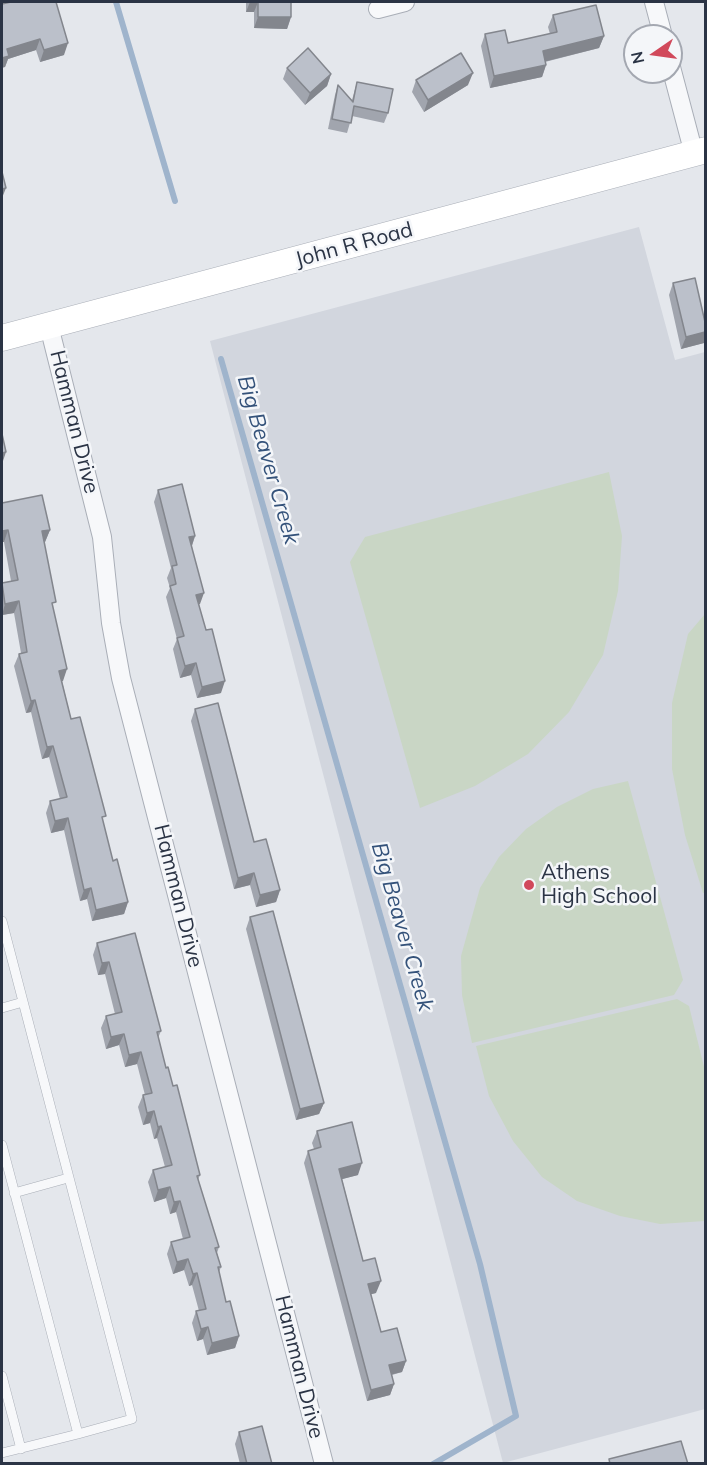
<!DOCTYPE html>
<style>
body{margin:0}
#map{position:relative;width:707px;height:1465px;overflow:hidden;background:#e4e7ec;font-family:Mulish,sans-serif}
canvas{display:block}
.frame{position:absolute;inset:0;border:3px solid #2b3445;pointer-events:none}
.north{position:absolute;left:623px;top:24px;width:60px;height:60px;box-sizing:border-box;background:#f4f6f9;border:2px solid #a4a8b1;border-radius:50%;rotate:257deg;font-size:16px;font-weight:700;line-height:24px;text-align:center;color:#2b3445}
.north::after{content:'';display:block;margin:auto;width:21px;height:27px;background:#d1495b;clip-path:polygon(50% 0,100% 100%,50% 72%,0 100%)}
</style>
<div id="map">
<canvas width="707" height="1465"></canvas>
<div class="frame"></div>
<div class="north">N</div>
</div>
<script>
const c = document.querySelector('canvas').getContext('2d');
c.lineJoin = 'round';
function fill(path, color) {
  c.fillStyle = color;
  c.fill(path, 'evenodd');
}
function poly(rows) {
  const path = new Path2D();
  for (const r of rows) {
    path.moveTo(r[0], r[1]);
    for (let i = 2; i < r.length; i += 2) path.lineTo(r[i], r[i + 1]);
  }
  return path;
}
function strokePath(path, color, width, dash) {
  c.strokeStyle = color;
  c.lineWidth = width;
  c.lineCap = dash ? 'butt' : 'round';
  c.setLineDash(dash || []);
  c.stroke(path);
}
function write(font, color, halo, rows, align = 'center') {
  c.font = font + ' Mulish,sans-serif';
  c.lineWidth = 5;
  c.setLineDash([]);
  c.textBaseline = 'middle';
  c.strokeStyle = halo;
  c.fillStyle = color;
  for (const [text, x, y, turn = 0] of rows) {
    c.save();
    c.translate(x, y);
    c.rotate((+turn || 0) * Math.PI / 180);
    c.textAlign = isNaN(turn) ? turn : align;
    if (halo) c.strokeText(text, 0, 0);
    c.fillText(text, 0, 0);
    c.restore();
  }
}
const built = poly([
 [639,227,675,360,705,352,705,1409,503,1463,210,341]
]);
const green = poly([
 [609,472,622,536,618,591,603,655,569,712,528,754,475,786,420,808,350,562,365,537],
 [705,614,706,892,703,893,685,835,672,769,672,703,688,634],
 [628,781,683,980,674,995,472,1043,462,995,461,956,480,888,499,857,526,829,557,807,593,789],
 [677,999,689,1006,705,1071,705,1221,660,1224,620,1216,577,1201,542,1177,513,1141,489,1096,476,1046]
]);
const stream = poly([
 [116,2,175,201],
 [221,359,480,1264,516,1416,433,1464]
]);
const service = poly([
 [2,921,132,1419,78,1434,2,1145],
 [2,1008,23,1002],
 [14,1193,68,1178],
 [2,1376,21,1449],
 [2,1453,78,1434]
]);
const minor = poly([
 [654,2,663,36],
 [378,9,405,2],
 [671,67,694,154],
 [49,326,102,537,111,623,121,678,324,1464]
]);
const secondary = poly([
 [2,338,706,150]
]);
const wall = poly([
 [246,2,291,2,291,17,287,29,254,28,254,12,246,12],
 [2,4,64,55,40,62,36,50,8,59,5,67],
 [553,15,604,36,599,48,545,62,546,65,542,77,490,88,481,46,485,34,508,43,550,34,548,27],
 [287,68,331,74,327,86,305,105,283,79],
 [416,80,468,85,424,112,412,92],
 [357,82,388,113,384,123,352,116,347,133,328,129,335,95,338,85,352,100],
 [673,283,704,343,681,349,669,295],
 [158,490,195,536,192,546,199,605,221,693,197,698,191,675,180,678,173,649,177,639,166,597,170,588,167,578,171,568,154,502],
 [2,503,50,530,45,542,44,542,63,681,62,681,71,719,103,823,113,861,128,902,124,914,92,921,87,899,80,901,64,830,51,833,46,813,50,801,60,799,49,757,42,759,31,712,26,713,14,666,19,654,21,653,14,613,2,615,2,583,11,581,4,542,2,542],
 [195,709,254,842,280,890,276,902,256,907,250,885,234,889,191,721],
 [250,917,324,1103,319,1114,296,1120,246,929],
 [97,943,161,1031,158,1038,166,1068,173,1086,200,1175,198,1180,219,1247,217,1253,221,1267,219,1272,226,1302,239,1336,235,1348,207,1355,203,1339,197,1341,192,1323,196,1311,199,1311,192,1285,189,1286,184,1270,173,1274,167,1254,171,1242,183,1239,176,1212,170,1214,166,1198,154,1202,148,1182,153,1170,165,1167,157,1138,154,1139,150,1123,143,1125,138,1107,143,1095,145,1095,137,1064,125,1067,119,1045,106,1049,101,1028,106,1016,115,1014,105,974,98,975,93,955],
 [317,1131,358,1175,342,1179,363,1261,376,1293,371,1294,381,1332,406,1361,402,1372,392,1375,394,1384,390,1395,367,1401,304,1163,308,1151,314,1149,312,1143],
 [239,1432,272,1464,240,1464,235,1444]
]);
const shadedWall = poly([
 [250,2,258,2,254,12,246,12],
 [258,17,291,17,287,29,254,28],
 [604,36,599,48,539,63,543,51],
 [40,39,36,50,8,59,5,67,2,68,2,58,7,49],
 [68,43,64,55,40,62,44,50],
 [546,65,542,77,490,88,494,76],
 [473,73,468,85,424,112,428,100],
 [331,74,327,86,305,105,310,93],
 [6,188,2,198,2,189],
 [705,332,705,338,704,343,681,349,686,337],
 [6,452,2,464,2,453],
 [8,530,4,542,2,542,2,531],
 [50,530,45,542,38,543,42,531],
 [195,536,191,548,189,537],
 [204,593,200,604,192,606,196,595],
 [19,601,14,613,2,615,5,604],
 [196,663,191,675,180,678,185,666],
 [67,669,63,681,55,683,59,671],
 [225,681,221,693,197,698,202,687],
 [35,700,31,712,26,713,31,701],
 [53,746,49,757,42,759,47,747],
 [68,818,64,830,51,833,55,821],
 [254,873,250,885,234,889,238,878],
 [91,888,87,899,80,901,84,890],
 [280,890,276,902,256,907,260,895],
 [128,902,124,914,92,921,96,910],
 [109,962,105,974,98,975,102,963],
 [124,1034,119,1045,106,1049,111,1037],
 [141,1052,137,1064,125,1067,129,1055],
 [324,1103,319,1114,296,1120,300,1109],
 [154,1111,150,1123,143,1125,147,1113],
 [161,1126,157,1138,154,1139,158,1127],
 [362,1163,358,1175,335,1181,339,1169],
 [170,1187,166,1198,154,1202,158,1190],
 [180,1201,176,1212,170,1214,174,1202],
 [188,1259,184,1270,173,1274,177,1262],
 [197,1273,192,1285,189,1286,193,1274],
 [381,1281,376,1293,364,1296,368,1284],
 [208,1327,203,1339,197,1341,201,1329],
 [239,1336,235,1348,207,1355,212,1343],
 [406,1361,402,1372,385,1376,389,1365],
 [394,1384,390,1395,367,1401,371,1390]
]);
const building = poly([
 [11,2,56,2,68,43,44,50,40,39,7,49,9,56,2,58,2,4,11,2],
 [258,2,291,2,291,17,258,17,258,2],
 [596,5,604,36,543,51,546,65,494,76,485,34,505,30,508,43,557,32,553,15,596,5],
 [308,48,331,74,310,93,287,68,308,48],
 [461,53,473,73,428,100,416,80,461,53],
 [357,82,393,89,388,113,354,106,351,123,332,119,338,85,353,102,357,82],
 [2,172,6,188,2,189,2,172],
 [695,278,705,322,705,332,686,337,673,283,695,278],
 [2,434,6,452,2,453,2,434],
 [182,484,195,536,189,537,204,593,196,595,206,630,212,629,225,681,202,687,196,663,185,666,177,638,184,636,170,586,176,584,172,566,177,565,158,490,182,484],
 [42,495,50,530,42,531,56,602,52,603,67,669,59,671,71,719,80,717,106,816,102,817,113,861,117,859,128,902,96,910,91,888,84,890,68,818,55,821,50,801,67,797,53,746,47,747,35,700,31,701,19,654,27,652,19,601,5,604,2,583,18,580,8,530,2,531,2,503,42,495],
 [218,703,254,842,266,839,280,890,260,895,254,873,238,878,195,709,218,703],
 [273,911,324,1103,300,1109,250,917,273,911],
 [135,933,161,1031,157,1032,166,1068,168,1067,173,1086,177,1085,200,1175,197,1176,219,1247,215,1248,221,1267,218,1267,226,1302,230,1301,239,1336,212,1343,208,1327,201,1329,196,1311,206,1309,197,1273,193,1274,188,1259,177,1262,171,1242,190,1237,180,1201,174,1202,170,1187,158,1190,153,1170,172,1165,161,1126,158,1127,154,1111,147,1113,143,1095,152,1093,141,1052,129,1055,124,1034,111,1037,106,1016,122,1012,109,962,102,963,97,943,135,933],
 [352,1122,362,1163,339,1169,363,1261,375,1258,381,1281,368,1284,381,1332,397,1328,406,1361,389,1365,394,1384,371,1390,308,1151,321,1147,317,1131,352,1122],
 [262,1426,272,1464,247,1464,239,1432,262,1426],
 [681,1441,688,1464,610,1464,609,1459,681,1441]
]);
const markers = [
 [529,885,6,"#d1495b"]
];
const streetNames = [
 ["John R Road",354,245,-15],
 ["Hamman Drive",74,422,76],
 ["Hamman Drive",178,896,76],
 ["Hamman Drive",299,1367,76]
];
const poiNames = [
 ["Athens",541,873],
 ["High School",541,897]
];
const waterNames = [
 ["Big Beaver Creek",268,460,74],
 ["Big Beaver Creek",402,927,74]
];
fill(built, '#d2d6de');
fill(green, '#c9d6c5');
strokePath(stream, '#9fb4cc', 6);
strokePath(service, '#a9aeb7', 10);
strokePath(minor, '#a9aeb7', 20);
strokePath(secondary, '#a9aeb7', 27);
strokePath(service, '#f7f8fa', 9);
strokePath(minor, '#f7f8fa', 18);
strokePath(secondary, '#fff', 26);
fill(wall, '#a1a5ae');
fill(shadedWall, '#83868d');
fill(building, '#bbc0ca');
strokePath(building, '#83868d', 1.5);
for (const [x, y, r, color] of markers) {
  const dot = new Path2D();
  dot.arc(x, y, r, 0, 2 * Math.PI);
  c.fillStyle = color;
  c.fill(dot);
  strokePath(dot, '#f4f6f9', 2);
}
write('21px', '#2b3445', '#f4f6f9', streetNames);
write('21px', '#2b3445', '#f4f6f9', poiNames, 'left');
write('italic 22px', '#34527a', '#f4f6f9', waterNames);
</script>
